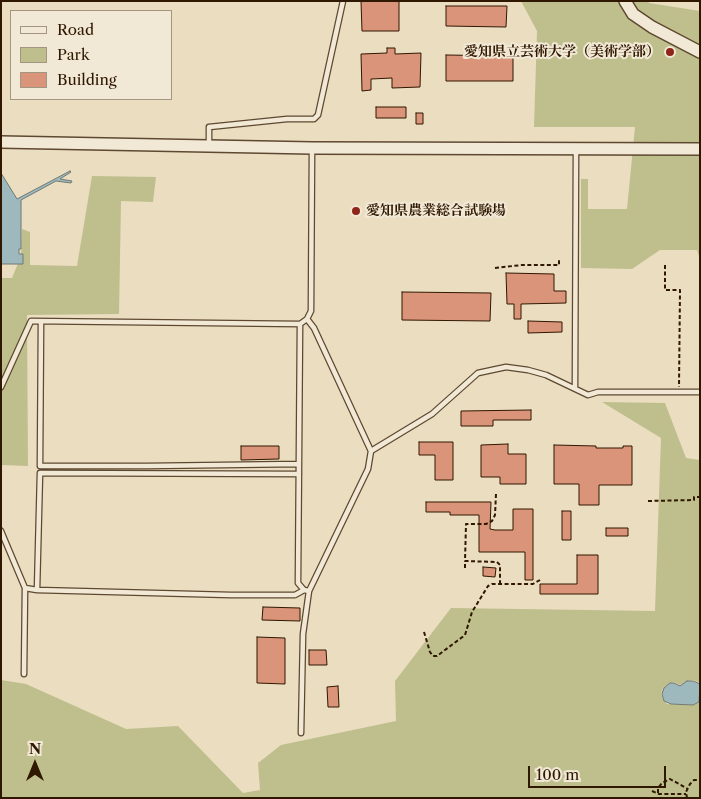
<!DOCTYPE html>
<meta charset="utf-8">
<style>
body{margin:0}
#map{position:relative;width:701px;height:799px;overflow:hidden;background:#eaddc0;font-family:"Libre Caslon Text",serif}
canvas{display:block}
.frame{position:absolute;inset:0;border:2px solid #301700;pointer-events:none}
.legend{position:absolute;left:10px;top:10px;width:162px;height:90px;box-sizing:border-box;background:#f1e9d6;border:1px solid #a49580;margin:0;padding:6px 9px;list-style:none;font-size:15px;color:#301700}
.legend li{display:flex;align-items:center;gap:10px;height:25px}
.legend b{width:25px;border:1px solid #a49580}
.north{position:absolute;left:10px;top:739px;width:50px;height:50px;-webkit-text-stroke:4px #f1e9d6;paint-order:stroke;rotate:0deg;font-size:14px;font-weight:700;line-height:20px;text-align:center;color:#301700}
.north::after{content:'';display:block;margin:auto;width:18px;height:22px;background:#301700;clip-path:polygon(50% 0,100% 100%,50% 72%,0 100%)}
.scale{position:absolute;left:528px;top:766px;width:138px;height:22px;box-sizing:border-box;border:2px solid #301700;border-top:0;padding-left:6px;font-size:15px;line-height:18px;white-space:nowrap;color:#301700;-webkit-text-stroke:4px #f1e9d6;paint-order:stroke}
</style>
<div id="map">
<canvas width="701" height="799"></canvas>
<div class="frame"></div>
<ul class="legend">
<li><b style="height:6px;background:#f1e9d6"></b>Road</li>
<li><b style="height:14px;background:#bfbf8d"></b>Park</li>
<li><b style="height:14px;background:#da9479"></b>Building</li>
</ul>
<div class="north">N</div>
<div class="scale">100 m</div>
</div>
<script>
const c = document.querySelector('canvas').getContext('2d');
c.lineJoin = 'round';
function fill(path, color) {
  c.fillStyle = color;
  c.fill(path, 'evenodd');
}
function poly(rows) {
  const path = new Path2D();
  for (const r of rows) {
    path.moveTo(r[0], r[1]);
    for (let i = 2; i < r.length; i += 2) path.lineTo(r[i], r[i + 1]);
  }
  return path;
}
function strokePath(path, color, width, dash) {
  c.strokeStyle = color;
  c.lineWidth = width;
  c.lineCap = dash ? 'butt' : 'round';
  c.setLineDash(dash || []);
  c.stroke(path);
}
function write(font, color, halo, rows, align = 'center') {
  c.font = font + ' "Libre Caslon Text","Noto Serif JP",serif';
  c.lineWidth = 4;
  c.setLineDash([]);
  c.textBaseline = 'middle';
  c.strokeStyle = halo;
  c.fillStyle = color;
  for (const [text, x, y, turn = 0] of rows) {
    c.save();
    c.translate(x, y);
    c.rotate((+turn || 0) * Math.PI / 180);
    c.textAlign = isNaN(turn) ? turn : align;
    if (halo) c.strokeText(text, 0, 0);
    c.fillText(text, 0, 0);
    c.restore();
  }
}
const green = poly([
 [521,1,648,1,649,3,700,11,700,259,697,250,660,250,632,269,581,268,581,179,588,179,588,209,627,209,635,127,534,127,537,31],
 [92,176,156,177,153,202,121,201,119,314,27,315,28,466,1,465,1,278,12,278,21,256,22,229,30,232,30,265,77,266],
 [602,402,665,403,686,458,700,460,700,683,693,680,687,681,680,685,674,682,670,683,663,688,661,694,664,701,667,704,694,705,700,702,700,798,1,798,1,680,26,684,126,729,178,726,243,793,260,790,258,763,281,745,396,721,395,681,451,608,655,611,661,438]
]);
const water = poly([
 [70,171,71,172,60,179,72,181,71,183,56,181,21,200,21,249,19,249,19,254,23,254,23,264,1,264,1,173,17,199,70,171],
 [687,681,693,681,700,684,699,702,693,705,671,704,664,701,662,694,664,688,670,683,674,683,680,686,687,681]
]);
const building = poly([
 [361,1,399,1,399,31,362,31,361,1],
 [446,6,507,6,506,27,446,26,446,6],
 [387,48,395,48,395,54,421,53,420,87,392,88,392,78,371,79,371,90,362,91,361,54,387,53,387,48],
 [446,55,511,56,513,57,513,81,446,81,446,55],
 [376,107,406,107,406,118,376,118,376,107],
 [416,113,423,113,423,124,416,124,416,113],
 [506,273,554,274,554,291,566,291,566,303,521,304,521,319,514,319,514,304,507,304,506,273],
 [402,292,491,293,490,321,402,320,402,292],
 [528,321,562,322,562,332,528,333,528,321],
 [531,410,531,420,493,420,493,426,461,426,461,411,531,410],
 [419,442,453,442,453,480,435,480,435,455,419,455,419,442],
 [508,444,508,454,526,454,526,484,500,484,500,477,481,477,481,445,508,444],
 [554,445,596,446,596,448,623,448,623,446,632,446,632,485,599,485,599,505,579,505,579,484,554,484,554,445],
 [241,446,279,446,279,459,241,460,241,446],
 [426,502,491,502,490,529,495,530,513,530,513,509,533,509,533,580,525,580,525,552,479,552,479,515,450,515,450,512,426,512,426,502],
 [562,511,571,511,571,540,562,540,562,511],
 [606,528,628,528,628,536,606,536,606,528],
 [577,555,598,555,598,594,540,594,540,584,577,584,577,555],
 [483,567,496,568,495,577,483,576,483,567],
 [263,607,300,608,300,621,262,620,263,607],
 [257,637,285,638,285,684,257,683,257,637],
 [309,650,326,650,327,665,309,665,309,650],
 [338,686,339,707,328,707,327,687,338,686]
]);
const path = poly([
 [665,265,665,290,680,290,679,387],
 [495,268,522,265,559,265,559,259],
 [496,494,495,515,492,521,486,524,466,524,465,561,497,562,500,565,500,585],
 [648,501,694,500,694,497,700,497],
 [465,568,465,561],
 [424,632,430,652,433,656,437,656,465,635,472,612,488,586,492,584,533,584,540,580],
 [652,791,659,794,686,794],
 [658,793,658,788,662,783,670,779,688,789],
 [687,798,686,792,690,784,694,780,700,780]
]);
const service = poly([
 [209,145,209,127,287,119,314,119,318,115,343,1],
 [41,322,40,466,147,466,299,464],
 [300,324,298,583,304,590],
 [1,387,31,321,300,324,307,319,311,311,312,149],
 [575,387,576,149],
 [371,451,432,414,478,373,506,367,528,370,546,375,588,395,598,392,700,392],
 [1,531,25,588,24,674],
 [25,588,37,590,231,595,295,595,304,590,309,591],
 [37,590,40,473,299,474],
 [301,733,303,634,309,591,368,469,371,451,314,328,307,319]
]);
const tertiary = poly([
 [625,1,633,14,652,27,700,52],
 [1,142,312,148,700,149]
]);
const markers = [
 [670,52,5,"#8f2418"],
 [356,211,5,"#8f2418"]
];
const poiNames = [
 ["愛知県立芸術大学（美術学部）",660,52],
 ["愛知県農業総合試験場",366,211,"left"]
];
fill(green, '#bfbf8d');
fill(water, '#9db9be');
strokePath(water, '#717872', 1);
fill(building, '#da9479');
strokePath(building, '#301700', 1);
strokePath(service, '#5e4830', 7);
strokePath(tertiary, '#5e4830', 14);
strokePath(path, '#301700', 2, [4, 2.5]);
strokePath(service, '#f1e9d6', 4.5);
strokePath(tertiary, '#f1e9d6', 11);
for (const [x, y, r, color] of markers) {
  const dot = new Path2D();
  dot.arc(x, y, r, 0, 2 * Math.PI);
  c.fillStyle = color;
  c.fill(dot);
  strokePath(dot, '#f1e9d6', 2);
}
write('bold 14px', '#301700', '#f1e9d6', poiNames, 'right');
</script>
